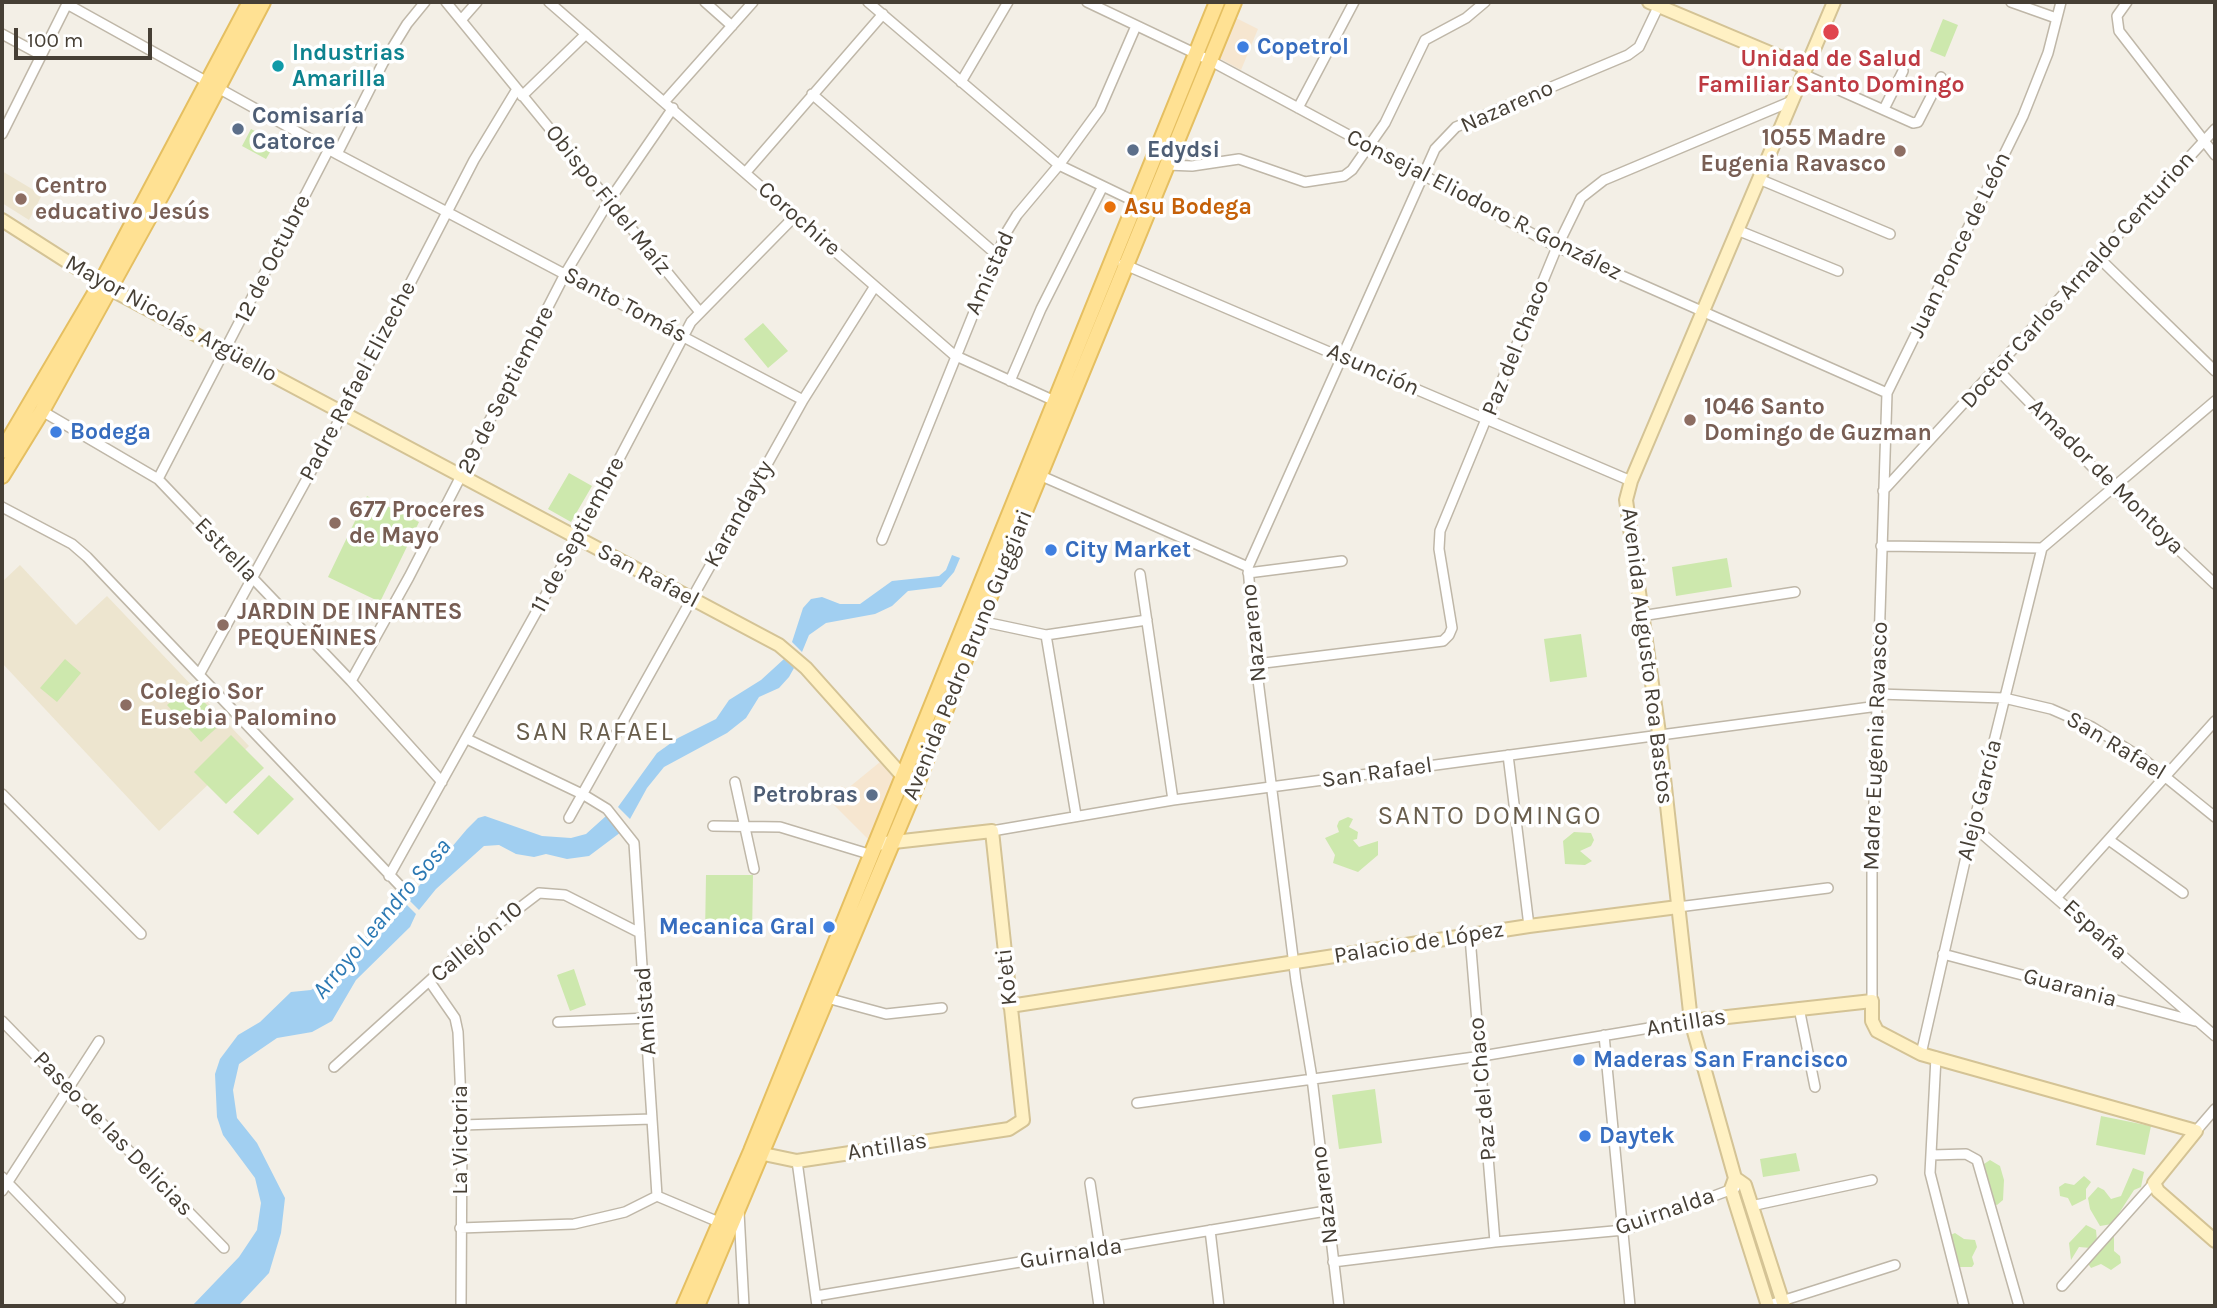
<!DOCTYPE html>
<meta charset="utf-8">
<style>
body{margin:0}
#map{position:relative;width:2217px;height:1308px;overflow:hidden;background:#f3efe6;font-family:Karla,sans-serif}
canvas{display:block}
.frame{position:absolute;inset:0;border:4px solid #463f35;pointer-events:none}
.scale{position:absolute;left:14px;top:28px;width:138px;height:32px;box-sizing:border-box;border:4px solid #463f35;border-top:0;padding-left:9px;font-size:21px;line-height:24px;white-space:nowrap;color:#463f35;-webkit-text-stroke:5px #fff;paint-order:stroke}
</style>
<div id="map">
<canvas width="2217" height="1308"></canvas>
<div class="frame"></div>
<div class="scale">100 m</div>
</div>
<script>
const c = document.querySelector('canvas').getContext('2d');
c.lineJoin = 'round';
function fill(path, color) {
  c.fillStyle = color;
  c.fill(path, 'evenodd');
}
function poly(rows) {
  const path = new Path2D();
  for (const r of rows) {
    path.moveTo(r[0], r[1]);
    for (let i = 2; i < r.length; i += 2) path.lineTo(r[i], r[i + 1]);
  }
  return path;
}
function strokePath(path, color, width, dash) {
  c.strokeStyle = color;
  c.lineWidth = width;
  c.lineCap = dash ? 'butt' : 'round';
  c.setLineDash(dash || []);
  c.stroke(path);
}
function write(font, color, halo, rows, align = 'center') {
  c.font = font + ' Karla,sans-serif';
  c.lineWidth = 7;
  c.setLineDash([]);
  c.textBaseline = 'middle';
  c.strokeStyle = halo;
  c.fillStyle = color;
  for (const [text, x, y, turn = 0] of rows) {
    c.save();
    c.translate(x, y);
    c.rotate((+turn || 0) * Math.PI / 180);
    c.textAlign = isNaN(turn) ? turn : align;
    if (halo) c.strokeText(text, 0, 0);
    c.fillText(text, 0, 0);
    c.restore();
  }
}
const commercial = poly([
 [1234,17,1258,29,1241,70,1219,58],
 [880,762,894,775,869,840,833,804,841,786,847,789]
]);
const education = poly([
 [2,171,42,195,29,220,2,203],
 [20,565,76,625,107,596,249,746,159,831,2,663,2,582]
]);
const green = poly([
 [1943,19,1958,25,1945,57,1930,51],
 [251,129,276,142,266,159,242,146],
 [763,323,788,351,768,368,744,339],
 [569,473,592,486,571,522,548,509],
 [367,496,419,522,380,602,328,577],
 [1727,558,1732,587,1676,596,1672,567],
 [1581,634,1587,677,1550,682,1544,639],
 [65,659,81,673,57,702,40,688],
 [189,686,223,722,201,742,167,705],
 [231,735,264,768,226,804,194,772],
 [269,775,294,799,258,835,233,812],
 [1348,817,1353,819,1349,827,1358,832,1357,839,1353,840,1359,847,1378,841,1378,855,1358,872,1333,863,1335,855,1325,838,1339,832,1337,826,1339,821],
 [1574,832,1591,833,1594,840,1591,846,1580,851,1592,861,1585,865,1565,864,1563,841],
 [706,875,753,875,752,936,705,935],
 [574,969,586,1005,570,1011,557,975],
 [1375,1089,1382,1143,1339,1149,1332,1095],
 [2101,1116,2151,1126,2145,1155,2096,1145],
 [1796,1153,1800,1171,1763,1177,1760,1159],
 [1990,1160,2000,1166,2004,1180,2003,1200,1997,1205,1993,1204,1981,1166],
 [2133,1168,2144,1172,2141,1187,2134,1190,2112,1224,2100,1226,2090,1209,2088,1198,2098,1187,2104,1190,2111,1199,2121,1196],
 [2084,1176,2091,1182,2086,1189,2086,1199,2072,1206,2068,1198,2060,1196,2059,1187,2065,1183,2074,1185],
 [2086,1225,2096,1230,2097,1241,2091,1248,2079,1247,2071,1260,2069,1243],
 [1955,1233,1964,1239,1975,1240,1977,1247,1972,1257,1974,1264,1972,1267,1958,1267,1948,1236],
 [2111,1235,2114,1236,2114,1251,2120,1256,2121,1263,2111,1270,2101,1264,2091,1268,2087,1262]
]);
const water = poly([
 [952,555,960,558,954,572,941,587,908,591,892,606,875,614,826,623,809,635,802,652,792,642,803,608,811,599,822,597,840,604,860,604,892,581,939,576,946,570],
 [784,659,794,668,789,677,779,688,759,697,746,718,727,733,664,767,647,788,630,819,618,807,657,753,678,738,716,719,729,700,761,680],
 [485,816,542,836,571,838,586,834,606,816,621,832,589,856,567,859,546,854,534,857,516,854,499,845,484,846,436,889,419,910,408,899,467,829,478,818],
 [395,900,401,904,404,902,416,914,410,927,356,980,332,1021,312,1032,277,1038,239,1064,233,1090,237,1118,257,1143,285,1198,281,1233,269,1273,238,1306,192,1306,239,1257,257,1230,261,1203,255,1178,223,1135,217,1117,215,1074,220,1059,238,1035,260,1022,291,992,311,990,344,968,389,901]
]);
const street = poly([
 [446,2,699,311],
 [549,2,954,355,1059,403],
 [705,2,732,26],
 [868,2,1059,165,1140,204],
 [1087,2,1209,60,1557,247,1887,393],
 [2011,2,2056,18],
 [2127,2,2117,16,2119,31,2215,155],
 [67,4,337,154,803,400],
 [462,19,477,2],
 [2,34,41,55],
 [1803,74,1913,123,1918,122,1941,77],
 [961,82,1008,2],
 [812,94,997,255],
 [522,96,586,34],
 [665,101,753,2],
 [1298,108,1354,2],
 [1884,109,1903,71],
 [2,134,68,2],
 [337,154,383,63,407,24,425,2],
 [1167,165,1192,166,1239,159,1305,182,1344,176,1352,170,1385,123,1425,40,1466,18,1485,2],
 [746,172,883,14],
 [1759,179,1890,234],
 [1737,230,1838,271],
 [2098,257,2215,371],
 [1123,264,1631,481],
 [1997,369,2111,486,2215,584],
 [1010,381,1041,309,1102,188],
 [42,411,158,479,351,681,442,782],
 [1037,474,1248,567],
 [158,479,329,149],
 [1883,491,2215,129],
 [2,507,72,544,87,557,405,891],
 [882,540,1006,233,1017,215,1059,165,1100,109,1136,26],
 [1881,546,2042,548,2215,401],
 [1248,573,1342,561],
 [1140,574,1173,800],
 [1641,616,1795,592],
 [980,621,1046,635,1147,620],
 [1046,635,1076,815],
 [1256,664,1443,641,1449,635,1452,628,1439,549,1440,531,1557,247,1581,198,1604,180,1792,101],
 [200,673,342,415,474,160,517,89],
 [351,681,409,577,565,274,609,201,673,108],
 [1878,694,2004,698,2051,709,2092,727,2142,758,2215,817],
 [467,739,584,795,607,809,634,843,657,1196],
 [1508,755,1529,926],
 [735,782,754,869],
 [2,794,141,934],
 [569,818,803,400,875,286],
 [713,826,780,827,872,855],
 [1973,826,2215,1036],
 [992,831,1173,800,1878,706],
 [2109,840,2183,893],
 [389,876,577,539,691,322,795,216],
 [2057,897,2215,721],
 [1678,907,1828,888],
 [1470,937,1495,1242],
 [1943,954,2195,1021],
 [430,982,455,1018,458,1032,462,1125,461,1306],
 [827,998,886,1014,942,1008],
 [1872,1001,1872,865,1887,393,2023,116,2048,53,2061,2],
 [1799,1008,1815,1087],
 [2,1021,224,1248],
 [558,1022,648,1018],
 [1604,1035,1630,1306],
 [1921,1054,1973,826,2042,548],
 [1936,1057,1930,1173,1964,1306],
 [334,1067,459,954,539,893,565,895,640,933],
 [1137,1103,1482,1056,1691,1021],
 [462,1125,652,1119],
 [2196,1131,2215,1109],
 [1932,1155,1966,1154,1977,1160,2019,1306],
 [797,1161,817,1306],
 [2,1177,120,1299],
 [1090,1183,1100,1249],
 [2,1191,99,1041],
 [1751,1206,1872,1180],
 [739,1212,744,1306],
 [460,1228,574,1224,625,1212,657,1196,721,1223],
 [1210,1230,1219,1306],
 [1091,1250,1099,1306],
 [1333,1262,1495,1242,1624,1230,1735,1188],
 [2062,1286,2154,1183],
 [816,1296,1326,1211],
 [1339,1306,1312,1078,1296,981,1256,664,1248,567,1435,149,1456,127,1628,55,1639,47,1660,3],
 [1766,1306,1895,1265]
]);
const secondary = poly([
 [1649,2,1806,68],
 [2,220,110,289,779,645,806,668,907,781],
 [1010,1006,1529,926,1678,907],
 [1691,1021,1872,1001,1872,1021,1877,1031,1921,1054,2196,1131,2154,1183,2158,1191,2215,1241],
 [754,1152,797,1161,1009,1129,1023,1120,992,831,876,844],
 [1735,1178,1731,1189,1768,1306],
 [1784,1306,1745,1185,1735,1178,1691,1021,1659,733,1626,500,1631,481,1834,2]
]);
const primary = poly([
 [2,451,101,283,250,2],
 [2,476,42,411,167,185,263,2],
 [684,1306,751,1151,1217,2],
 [697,1306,915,789,980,621,1234,2]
]);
const markers = [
 [1831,32,9,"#e0444e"],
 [1243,47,7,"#3f7fe0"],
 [278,66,7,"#0f9aa8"],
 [238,129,7,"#5c6f8a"],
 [1133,150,7,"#5c6f8a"],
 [1900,151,7,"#8d6e63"],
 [21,199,7,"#8d6e63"],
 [1110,207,7,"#e8710a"],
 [1690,420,7,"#8d6e63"],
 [56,432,7,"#3f7fe0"],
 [335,523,7,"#8d6e63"],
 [1051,550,7,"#3f7fe0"],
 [223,625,7,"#8d6e63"],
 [126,705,7,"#8d6e63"],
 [872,795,7,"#5c6f8a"],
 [829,927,7,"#3f7fe0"],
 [1579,1060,7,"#3f7fe0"],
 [1585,1136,7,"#3f7fe0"]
];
const shopNames = [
 ["Copetrol",1257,47],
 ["Bodega",70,432],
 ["City Market",1065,550],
 ["Mecanica Gral",815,927,"right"],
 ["Maderas San Francisco",1593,1060],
 ["Daytek",1599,1136]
];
const cultureNames = [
 ["Industrias",292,53],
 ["Amarilla",292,79]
];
const healthNames = [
 ["Unidad de Salud",1831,59],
 ["Familiar Santo Domingo",1831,85]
];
const streetNames = [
 ["Nazareno",1507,107,-24],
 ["Obispo Fidel Maíz",608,200,51],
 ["Consejal Eliodoro R. González",1484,205,27],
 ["Corochire",799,219,41],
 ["Juan Ponce de León",1960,245,-64],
 ["12 de Octubre",273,259,-63],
 ["Amistad",990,273,-66],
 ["Doctor Carlos Arnaldo Centurion",2078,280,-48],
 ["Santo Tomás",625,305,28],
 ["Mayor Nicolás Argüello",171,319,29],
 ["Paz del Chaco",1516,348,-68],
 ["Asunción",1373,370,24],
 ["Padre Rafael Elizeche",358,381,-62],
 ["29 de Septiembre",506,390,-63],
 ["Amador de Montoya",2106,477,45],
 ["Karandayty",739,514,-61],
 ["11 de Septiembre",578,535,-62],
 ["Estrella",226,550,46],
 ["San Rafael",648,576,28],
 ["Nazareno",1254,633,-96],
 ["Avenida Pedro Bruno Guggiari",968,655,-68],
 ["Avenida Augusto Roa Bastos",1647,656,83],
 ["Madre Eugenia Ravasco",1876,746,-88],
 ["San Rafael",2116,746,31],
 ["San Rafael",1377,773,-8],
 ["Alejo García",1980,800,-76],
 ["España",2095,930,42],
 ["Callejón 10",477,942,-40],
 ["Palacio de López",1419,943,-9],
 ["Ko'eti",1007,977,-96],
 ["Guarania",2070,988,15],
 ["Amistad",646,1011,-94],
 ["Antillas",1686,1023,-9],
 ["Paz del Chaco",1483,1089,-95],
 ["Paseo de las Delicias",113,1134,46],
 ["La Victoria",460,1140,-90],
 ["Antillas",887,1147,-9],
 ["Nazareno",1325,1195,-97],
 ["Guirnalda",1665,1212,-19],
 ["Guirnalda",1071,1254,-9]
];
const serviceNames = [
 ["Comisaría",252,116],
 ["Catorce",252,142],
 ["Edydsi",1147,150],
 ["Petrobras",858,795,"right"]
];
const educationNames = [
 ["1055 Madre",1886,138,"right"],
 ["Eugenia Ravasco",1886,164,"right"],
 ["Centro",35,186],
 ["educativo Jesús",35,212],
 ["1046 Santo",1704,407],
 ["Domingo de Guzman",1704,433],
 ["677 Proceres",349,510],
 ["de Mayo",349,536],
 ["JARDIN DE INFANTES",237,612],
 ["PEQUEÑINES",237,638],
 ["Colegio Sor",140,692],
 ["Eusebia Palomino",140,718]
];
const foodNames = [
 ["Asu Bodega",1124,207]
];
const waterNames = [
 ["Arroyo Leandro Sosa",382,919,-50]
];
const quarterNames = [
 ["SAN RAFAEL",595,733],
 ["SANTO DOMINGO",1490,817]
];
fill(commercial, '#f6e6d0');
fill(education, '#ede5cf');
fill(green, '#cde8ad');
fill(water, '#a1cff1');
strokePath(street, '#bfb7a8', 12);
strokePath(secondary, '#d4c395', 16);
strokePath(primary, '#e5bf61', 18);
strokePath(street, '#fff', 9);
strokePath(secondary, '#fff1c4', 12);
strokePath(primary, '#ffe193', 14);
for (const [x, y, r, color] of markers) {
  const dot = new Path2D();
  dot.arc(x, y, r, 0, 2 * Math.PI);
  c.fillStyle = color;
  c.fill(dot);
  strokePath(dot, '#fff', 2.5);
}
write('bold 23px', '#366cbe', '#fff', shopNames, 'left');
write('bold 23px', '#0d838f', '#fff', cultureNames, 'left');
write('bold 23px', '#be3a42', '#fff', healthNames);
write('23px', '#463f35', '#fff', streetNames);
write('bold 23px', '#4e5e75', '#fff', serviceNames, 'left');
write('bold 23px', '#785e54', '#fff', educationNames, 'left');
write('bold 23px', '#c56008', '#fff', foodNames, 'left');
write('italic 24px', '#2c79b3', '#fff', waterNames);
c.letterSpacing = '2px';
write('26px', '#695e4c', '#fff', quarterNames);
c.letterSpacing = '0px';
</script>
